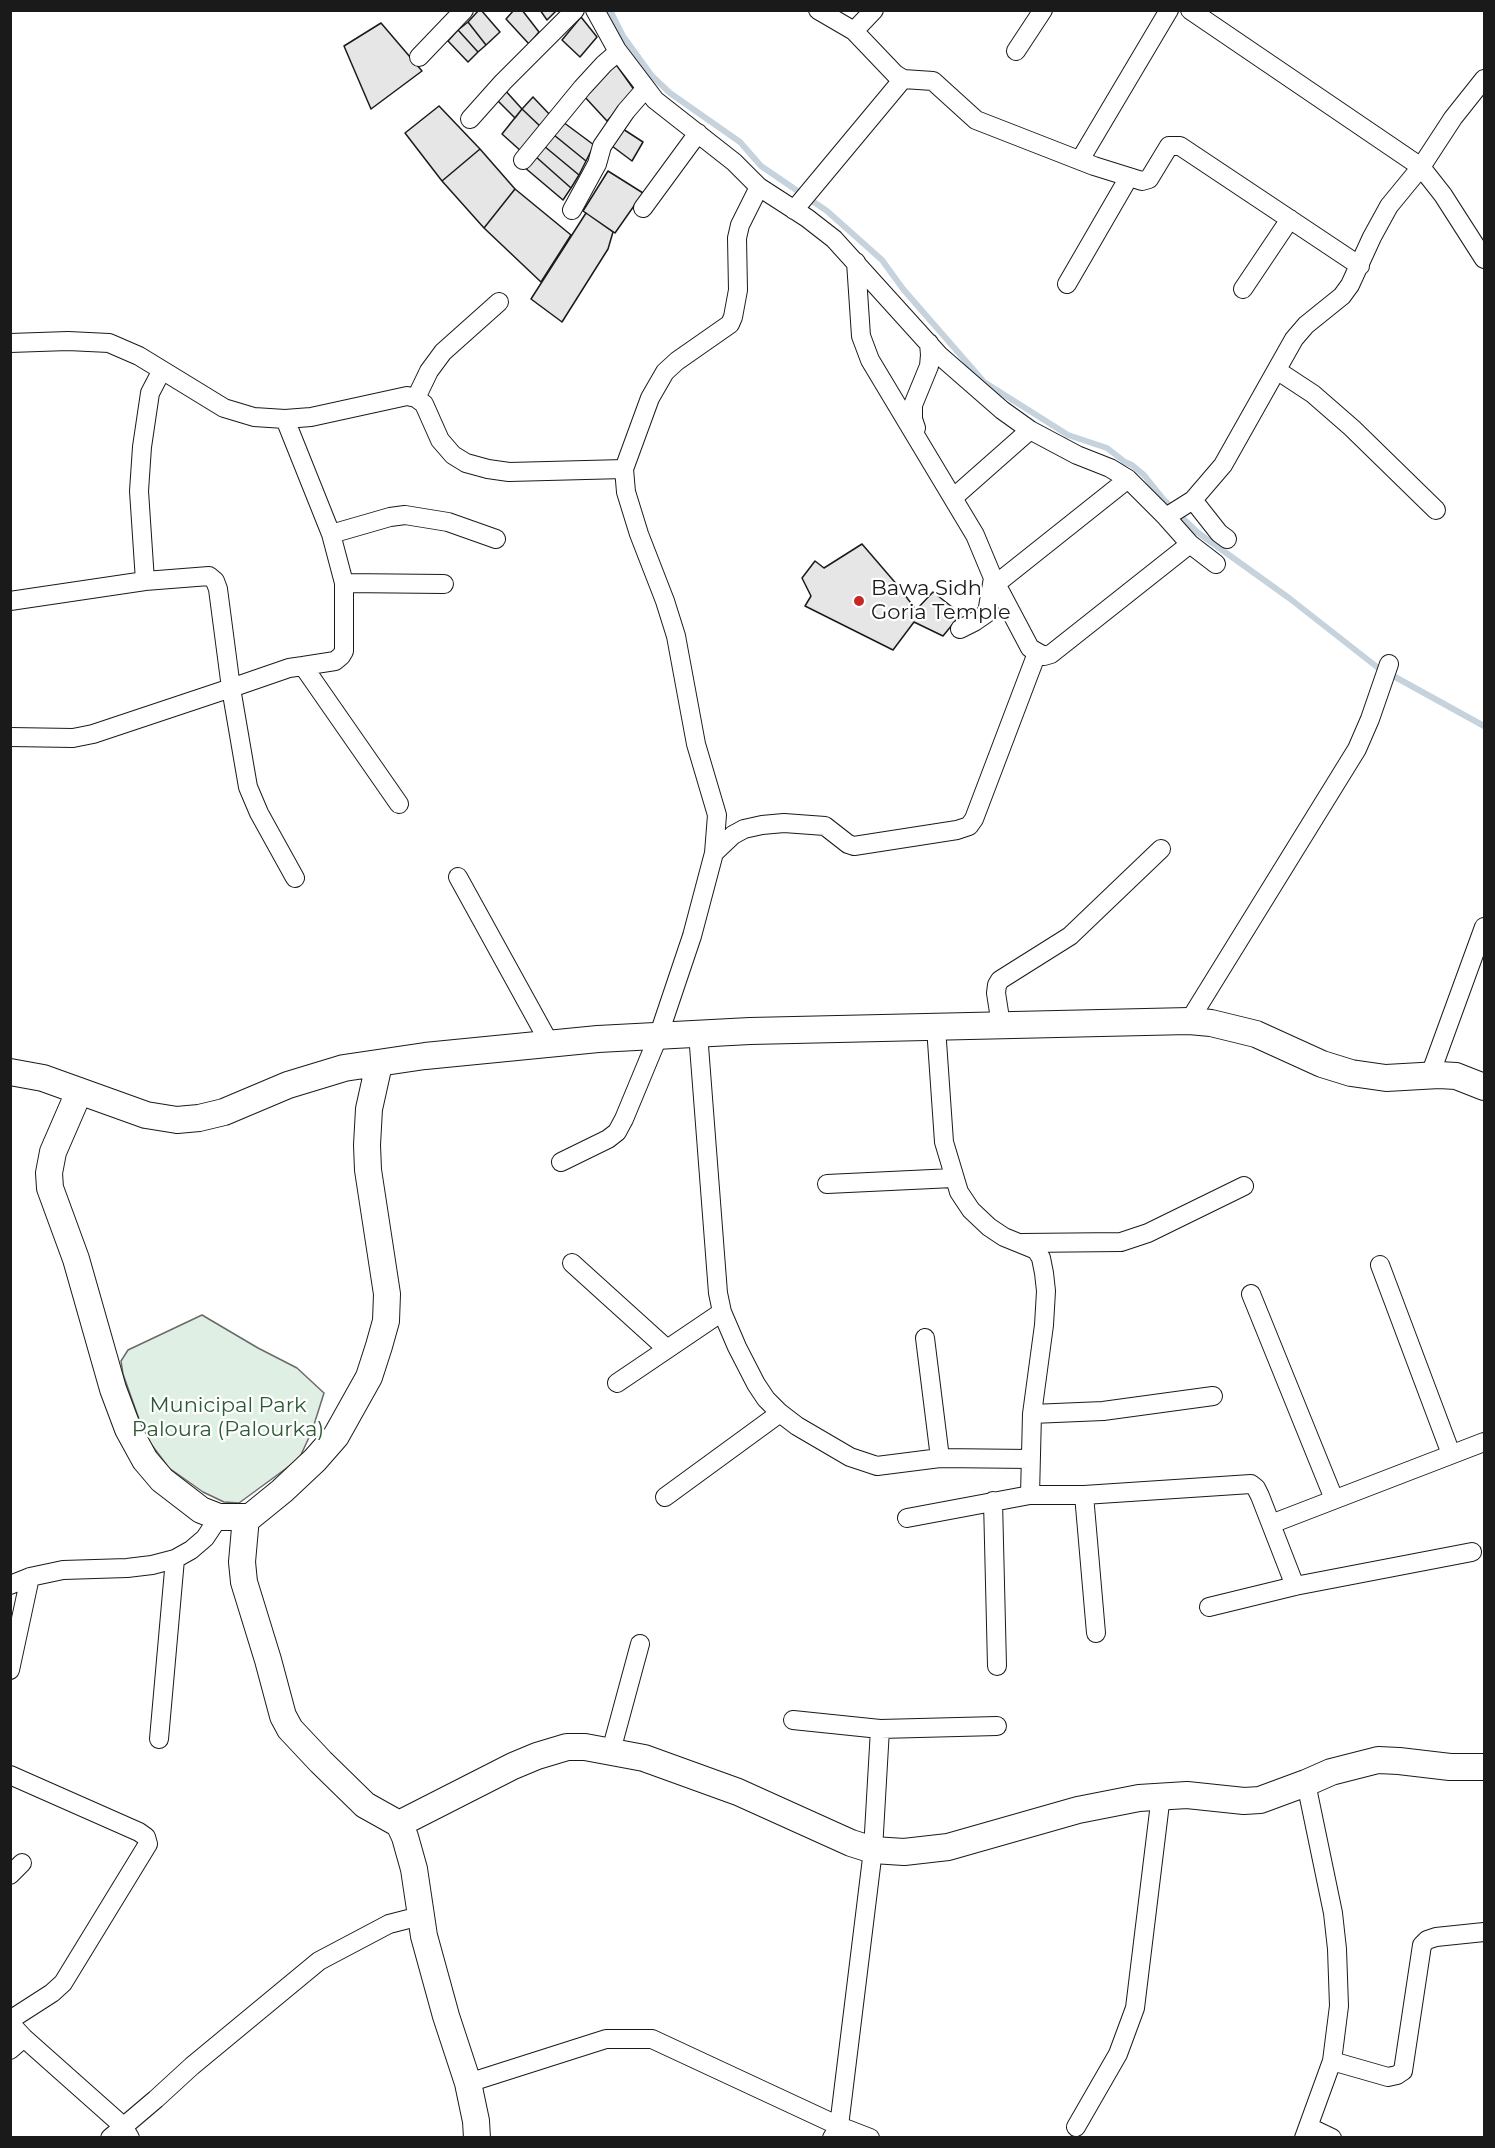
<!DOCTYPE html>
<style>
body{margin:0}
#map{position:relative;width:1495px;height:2148px;overflow:hidden;background:#fff;font-family:Montserrat,sans-serif}
canvas{display:block}
.frame{position:absolute;inset:0;border:12px solid #1a1a1a;pointer-events:none}
</style>
<div id="map">
<canvas width="1495" height="2148"></canvas>
<div class="frame"></div>
</div>
<script>
const c = document.querySelector('canvas').getContext('2d');
c.lineJoin = 'round';
function fill(path, color) {
  c.fillStyle = color;
  c.fill(path, 'evenodd');
}
function poly(rows) {
  const path = new Path2D();
  for (const r of rows) {
    path.moveTo(r[0], r[1]);
    for (let i = 2; i < r.length; i += 2) path.lineTo(r[i], r[i + 1]);
  }
  return path;
}
function strokePath(path, color, width, dash) {
  c.strokeStyle = color;
  c.lineWidth = width;
  c.lineCap = dash ? 'butt' : 'round';
  c.setLineDash(dash || []);
  c.stroke(path);
}
function write(font, color, halo, rows, align = 'center') {
  c.font = font + ' Montserrat,sans-serif';
  c.lineWidth = 4.5;
  c.setLineDash([]);
  c.textBaseline = 'middle';
  c.strokeStyle = halo;
  c.fillStyle = color;
  for (const [text, x, y, turn = 0] of rows) {
    c.save();
    c.translate(x, y);
    c.rotate((+turn || 0) * Math.PI / 180);
    c.textAlign = isNaN(turn) ? turn : align;
    if (halo) c.strokeText(text, 0, 0);
    c.fillText(text, 0, 0);
    c.restore();
  }
}
const green = poly([
 [202,1315,258,1348,297,1368,324,1393,312,1431,299,1459,239,1503,224,1502,203,1492,169,1468,145,1436,123,1374,121,1361,128,1350,202,1315]
]);
const stream = poly([
 [610,10,623,36,652,76,670,93,740,142,761,166,827,211,882,260,903,289,984,382,1068,435,1107,448,1125,462,1132,465,1144,475,1164,500,1197,532,1289,598,1377,667,1484,726]
]);
const building = poly([
 [479,10,481,10,500,32,486,45,468,22,479,10],
 [514,10,522,10,539,32,529,44,506,19,514,10],
 [540,10,557,10,547,20,540,10],
 [581,17,597,37,580,57,562,40,581,17],
 [468,22,486,45,478,52,458,30,468,22],
 [381,23,422,71,371,109,344,46,381,23],
 [458,30,478,52,468,62,448,41,458,30],
 [615,63,635,91,607,121,583,95,615,63],
 [504,89,522,109,515,118,496,99,504,89],
 [533,97,551,116,542,128,522,109,533,97],
 [439,106,480,149,442,181,405,133,439,106],
 [522,109,542,128,522,152,502,134,522,109],
 [563,122,594,145,586,161,554,135,563,122],
 [623,129,643,142,632,161,612,146,623,129],
 [554,135,586,161,579,175,544,146,554,135],
 [544,146,579,175,571,188,535,156,544,146],
 [480,149,515,189,484,228,442,181,480,149],
 [535,156,571,188,563,200,524,167,535,156],
 [608,171,643,193,615,233,583,211,608,171],
 [515,189,571,235,541,282,484,228,515,189],
 [586,213,613,232,608,249,562,322,531,299,586,213],
 [862,544,899,587,916,610,933,592,961,614,943,636,914,622,893,650,805,606,811,596,802,578,815,561,824,568,862,544]
]);
const street = poly([
 [595,10,617,50,655,100,734,162,759,187,807,218,834,239,939,355,1002,410,1030,430,1077,455,1110,468,1128,479,1166,517,1190,544,1216,564],
 [818,10,854,31,895,74,903,79,933,81,976,120,1094,166,1142,181,1149,179,1169,146,1180,146,1360,266],
 [1190,10,1421,167,1443,195,1484,259],
 [854,31,874,10],
 [1016,51,1043,10],
 [419,57,464,10],
 [470,119,503,82,575,10],
 [523,160,582,88,604,64,618,52],
 [1080,160,1169,10],
 [643,208,698,133],
 [572,210,597,164,602,146,626,111,646,88],
 [794,210,903,79],
 [856,262,861,336,870,360,975,535,993,578,987,613,974,622,960,629],
 [1067,284,1129,177],
 [1243,289,1290,219],
 [10,343,68,341,109,343,139,356,224,408,254,417,285,419,311,417,407,396,416,398,424,404,440,440,453,455,466,463,488,469,509,472,624,469],
 [1278,371,1313,394,1352,428,1436,510],
 [416,398,429,371,443,352,499,302],
 [285,419,331,534,344,583,444,584],
 [916,428,913,419,913,405,929,366,930,355,929,343],
 [953,498,1030,430],
 [1193,500,1219,533,1227,539],
 [1166,517,1193,500,1223,465,1294,339,1306,325,1342,296,1350,285,1372,237,1389,206,1421,167,1453,118,1484,79],
 [331,534,390,517,405,515,448,522,496,539],
 [993,578,1030,648,1044,656,1051,654,1190,544],
 [145,581,139,491,142,447,150,393,162,370],
 [996,584,1128,479],
 [10,601,145,581,209,576,215,581,218,589,231,688,93,734,73,738,10,737],
 [303,666,335,661,341,656,344,651,344,583],
 [714,853,733,835,744,829,762,825,784,823,825,826,848,844,854,846,957,830,969,826,974,819,1037,653],
 [458,877,550,1044],
 [295,878,259,813,248,787,231,688,289,668,303,666,399,804],
 [1189,1021,1357,749,1370,719,1389,664],
 [1001,1025,996,993,997,985,1000,980,1070,936,1161,849],
 [936,1027,944,1142,959,1192,971,1210,989,1227,1004,1237,1036,1250,1041,1258,1044,1273,1046,1291,1044,1325,1032,1414,1030,1495],
 [698,1033,718,1293,722,1312,737,1347,756,1384,766,1399,780,1413,797,1426,850,1457,877,1466,940,1458,1030,1459],
 [1430,1075,1484,927],
 [561,1162,608,1139,617,1132,624,1119,658,1037,692,936,714,853,717,815,696,744,676,636,665,601,639,534,626,492,624,469,650,398,665,372,677,361,730,324,733,317,738,290,737,238,740,225,759,187],
 [827,1184,953,1178],
 [1022,1243,1121,1242,1148,1233,1244,1186],
 [572,1263,667,1349],
 [1380,1265,1451,1454],
 [1251,1294,1334,1499],
 [925,1338,940,1458],
 [617,1383,722,1312],
 [1032,1414,1103,1411,1213,1396],
 [1084,1495,1096,1633],
 [665,1497,780,1413],
 [993,1501,997,1666],
 [907,1518,1030,1495,1084,1495,1251,1484,1256,1488,1260,1496,1295,1586],
 [1271,1524,1484,1442],
 [10,1585,30,1577,63,1570,127,1568,152,1565,175,1559,191,1550,205,1538,219,1517],
 [1209,1607,1295,1586,1472,1552],
 [10,1670,30,1577],
 [793,1720,880,1729,997,1726],
 [159,1739,175,1559],
 [611,1751,640,1644],
 [10,1775,139,1832,146,1837,148,1844,63,1983,52,1993,10,2020],
 [1306,1783,1333,1913,1337,1949,1339,2006,1332,2061],
 [10,1875,22,1863],
 [10,2023,24,2038,123,2126,130,2138],
 [10,2050,24,2038],
 [468,2083,606,2039,652,2039,839,2126,870,2138],
 [1076,2127,1118,2054,1135,2008,1161,1795],
 [1309,2127,1332,2138],
 [110,2138,156,2099,192,2066,319,1961,389,1924,420,1916],
 [832,2138,839,2126,873,1850,880,1729],
 [1304,2138,1332,2061,1388,2077,1397,2075,1403,2071,1422,1945,1427,1940,1436,1937,1484,1932]
]);
const secondary = poly([
 [10,1072,43,1078,146,1115,177,1120,199,1118,224,1112,288,1085,344,1068,425,1056,598,1039,750,1031,1189,1021,1211,1023,1256,1034,1322,1064,1351,1073,1386,1078,1439,1075,1456,1076,1484,1087],
 [79,1092,53,1152,49,1173,50,1188,76,1259,113,1389,128,1429,145,1460,162,1480,201,1510,219,1517,250,1517,282,1491,315,1460,336,1436,369,1377,379,1346,386,1321,387,1294,368,1170,367,1145,369,1109,379,1064],
 [246,1517,242,1562,244,1582,268,1660,283,1716,290,1729,321,1762,365,1805,399,1824,405,1837,414,1869,424,1936,446,2016,468,2083,476,2121,477,2138],
 [399,1824,513,1766,537,1756,567,1747,585,1747,644,1758,738,1792,851,1843,873,1850,904,1852,948,1847,1078,1810,1139,1798,1187,1795,1244,1801,1260,1800,1306,1783,1331,1772,1378,1760,1399,1761,1450,1767,1484,1767]
]);
const markers = [
 [859,601,6,"#c62828"]
];
const poiNames = [
 ["Bawa Sidh",871,589],
 ["Goria Temple",871,613]
];
const parkNames = [
 ["Municipal Park",228,1406],
 ["Paloura (Palourka)",228,1430]
];
fill(green, '#e0efe3');
strokePath(green, '#6a6a6a', 1.5);
strokePath(stream, '#c6d2dc', 6);
fill(building, '#e6e6e6');
strokePath(building, '#1a1a1a', 1.5);
strokePath(street, '#1a1a1a', 20);
strokePath(secondary, '#1a1a1a', 28);
strokePath(street, '#fff', 18);
strokePath(secondary, '#fff', 26);
for (const [x, y, r, color] of markers) {
  const dot = new Path2D();
  dot.arc(x, y, r, 0, 2 * Math.PI);
  c.fillStyle = color;
  c.fill(dot);
  strokePath(dot, '#fff', 2);
}
write('21px', '#1a1a1a', '#fff', poiNames, 'left');
write('21px', '#2b5a34', '#fff', parkNames);
</script>
